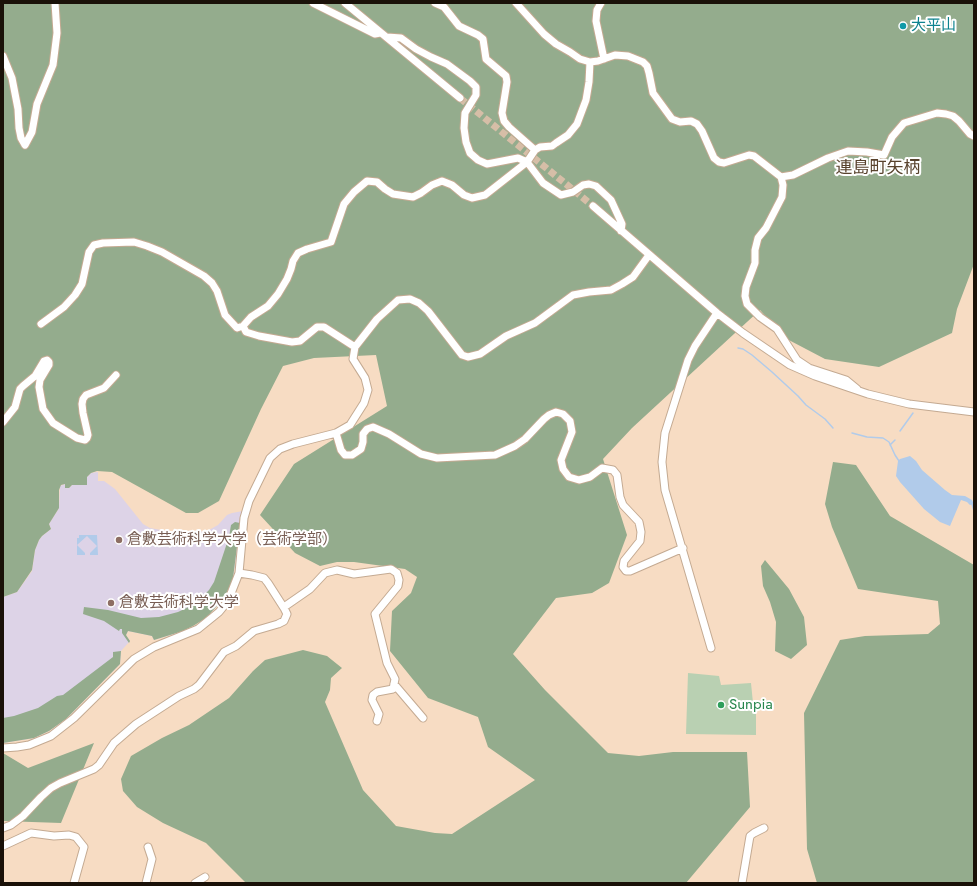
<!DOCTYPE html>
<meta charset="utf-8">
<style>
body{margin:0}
#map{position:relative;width:977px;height:886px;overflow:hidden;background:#f7dcc3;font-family:Jost,sans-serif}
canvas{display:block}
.frame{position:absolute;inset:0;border:4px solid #1a1108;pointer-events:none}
</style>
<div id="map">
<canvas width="977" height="886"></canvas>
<div class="frame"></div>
</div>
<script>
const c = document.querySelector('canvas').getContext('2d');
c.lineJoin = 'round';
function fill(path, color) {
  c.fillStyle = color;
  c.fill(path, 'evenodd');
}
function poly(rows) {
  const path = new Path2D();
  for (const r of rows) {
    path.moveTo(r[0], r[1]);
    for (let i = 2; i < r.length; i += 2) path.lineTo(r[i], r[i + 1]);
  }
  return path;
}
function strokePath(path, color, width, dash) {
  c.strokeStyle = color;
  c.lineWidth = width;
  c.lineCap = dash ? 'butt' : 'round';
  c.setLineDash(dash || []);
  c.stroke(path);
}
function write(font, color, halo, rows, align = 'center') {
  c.font = font + ' Jost,"Noto Sans JP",sans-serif';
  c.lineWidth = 4;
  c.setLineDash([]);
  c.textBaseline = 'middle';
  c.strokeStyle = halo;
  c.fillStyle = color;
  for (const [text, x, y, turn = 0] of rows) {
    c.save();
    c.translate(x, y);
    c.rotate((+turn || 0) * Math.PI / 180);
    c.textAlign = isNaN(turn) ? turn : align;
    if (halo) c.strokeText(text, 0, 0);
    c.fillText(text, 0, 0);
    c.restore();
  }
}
const education = poly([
 [98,472,98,481,104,481,115,489,143,524,150,528,172,532,186,533,199,530,200,532,209,530,218,525,227,515,232,513,243,511,233,578,225,597,206,618,183,631,154,640,152,636,128,631,126,635,130,641,121,651,120,664,66,719,49,731,34,738,3,743,3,597,17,592,32,571,35,550,39,540,42,536,51,529,49,524,59,508,60,486,65,484,66,488,69,488,72,485,86,485,87,477,91,473]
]);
const green = poly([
 [688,673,719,676,721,685,751,683,753,703,756,707,756,735,686,734]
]);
const forest = poly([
 [3,3,974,3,974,264,957,309,952,333,879,367,825,359,785,338,760,310,632,428,603,459,627,535,609,583,592,593,556,598,513,654,545,690,608,753,639,756,673,752,747,752,750,807,686,883,246,883,206,843,163,823,137,807,123,791,121,779,131,756,162,738,189,725,229,698,253,671,265,660,303,650,327,656,342,668,331,678,330,690,325,702,363,790,396,826,435,833,452,834,535,780,488,747,478,717,428,698,390,651,392,611,411,593,417,577,405,569,354,562,337,562,320,566,295,553,260,515,294,464,387,406,376,355,314,358,283,366,261,409,219,501,198,513,186,513,112,472,97,471,91,473,87,477,87,485,72,485,69,488,65,488,65,484,61,485,59,490,59,508,49,524,51,529,42,536,39,540,35,550,32,570,17,592,3,597],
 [833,462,856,465,890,516,974,565,974,883,817,883,807,849,804,713,840,640,865,636,928,634,940,624,938,601,858,589,832,527,825,504],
 [235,522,240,523,233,578,225,597,206,618,193,626,183,631,154,640,152,636,128,631,126,635,130,641,129,643,122,633,122,629,120,629,119,631,104,621,83,614,84,607,108,610,141,618,159,617,178,612,195,604,209,590,214,582,229,537,231,525],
 [765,560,789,589,804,617,807,645,791,659,775,651,776,622,770,602,763,586,761,566],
 [121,651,120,664,66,719,49,731,34,738,3,743,3,718,14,716,38,708,57,696,63,695,113,657,113,652],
 [94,743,61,823,3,821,3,753,28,768]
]);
const water = poly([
 [910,456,916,461,922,470,945,490,952,495,965,496,972,500,974,504,970,505,967,502,961,500,950,526,940,522,924,509,900,482,896,476,898,461,900,459],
 [79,535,97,535,98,555,90,555,90,553,97,546,87,536,77,545,85,553,85,555,77,555,77,538,79,538]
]);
const stream = poly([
 [738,348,743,349,752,355,772,372,798,396,806,405,825,419,833,428],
 [900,431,913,413],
 [852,433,867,437,883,438,889,442,895,455,899,461],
 [890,445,895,440],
 [972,504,974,511]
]);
const minorTunnel = poly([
 [460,98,593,206]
]);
const minor = poly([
 [313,3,375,34,380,33],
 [345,3,460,98],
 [516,3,544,34,556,44,570,52,580,59,590,62,598,61,615,55,628,56,643,62,647,66,649,73,653,93,672,119,680,122,691,121,697,124,702,131,714,158,719,162,724,163,749,155,754,156,781,177,793,175,828,158,848,151,867,152,884,155,892,137,904,123,937,113,946,114,953,116,959,121,970,134,974,136],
 [601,3,597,10,596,21,604,59],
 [387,37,401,38,416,49,431,57,447,64,470,81,476,87,476,95,465,113,464,128,466,142,470,153,478,160,487,164,518,158,527,162,543,183,561,195,573,192,583,185,589,184,596,186,611,200,622,224,621,231],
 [3,56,12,78,18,109,19,128,21,138,25,145],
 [25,145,32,132,37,104,53,65,57,33,55,3],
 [535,150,540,147,552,146,556,143,568,135,577,124,586,100,589,82,590,62],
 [781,177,783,185,782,197,766,228,758,238,755,250,755,263,746,287,745,296,747,304,760,317,777,329,797,360,809,368,846,380,857,389],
 [593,206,717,313,743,333,790,365,815,376,868,394,909,404,974,412],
 [41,324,64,307,75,295,82,284,89,252,94,245,103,243,134,242,147,246,162,252,204,276,212,283,217,291,225,315,237,328,243,326,251,317,268,306,278,294,287,279,291,269,293,261,298,253,307,249,331,242,344,204,354,192,367,181,377,182,385,189,393,194,413,197,421,193,432,185,442,181,452,185,464,195,472,198,485,195,527,162,535,150,509,127,504,121,502,113,507,82,506,76,486,59,483,39,478,35,459,26,444,7,435,3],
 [243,326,246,332,259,336,292,342,300,341,317,327,324,327,355,347],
 [3,422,15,407,20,389,23,386,35,376,44,361,47,360,49,362,49,365,40,380,39,387,43,409,53,423,77,438,85,440,87,438,88,435,83,413,82,404,83,399,86,395,104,388,116,375],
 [336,433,341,450,345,455,352,455,361,449,363,442,363,434,367,429,373,427,389,434,421,454,437,458,495,455,515,446,525,439,544,419,549,415,556,412,563,414,570,421,572,432,561,460,563,469,569,477,579,480,590,477,602,468,613,470,617,475,620,497,623,505,639,522,641,532,640,541,624,561,623,567,626,571,630,571,683,548],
 [284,607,310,589,325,573,337,570,354,574,391,569,397,573,399,580,398,586,375,614,387,663,395,679,393,689,377,692,373,695,372,700,379,714,377,721],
 [711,648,665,490,662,462,665,433,688,360,695,346,717,313],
 [394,684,423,718],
 [3,748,17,747,29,745,51,736,74,718,134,659,154,647,198,629,219,612,228,601,239,573,244,518,249,501,270,458,280,449,293,444,336,433,350,425,364,403,368,390,365,378,353,359,355,347,377,319,398,300,410,299,419,303,428,311,462,355,468,357,480,354,506,336,535,323,573,295,589,292,611,290,622,284,633,277,649,255],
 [3,828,11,825,23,816,41,797,51,788,60,783,94,769,99,765,114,743,136,724,179,696,194,689,199,685,224,652,236,646,254,631,278,624,284,621,287,614,284,608,268,583,264,578,252,575,239,573],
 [3,846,31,833,54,836,69,835,76,837,84,847,74,883],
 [146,883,152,859,148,847],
 [195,883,205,877],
 [742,883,750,836,754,833,764,828]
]);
const markers = [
 [903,26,4,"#0f9aa8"],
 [119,540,4,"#8d6e63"],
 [111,603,4,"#8d6e63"],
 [721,705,4,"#2e9e5b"]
];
const cultureNames = [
 ["大平山",911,26]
];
const educationNames = [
 ["倉敷芸術科学大学（芸術学部）",127,540],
 ["倉敷芸術科学大学",119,603]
];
const leisureNames = [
 ["Sunpia",729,705]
];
const quarterNames = [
 ["連島町矢柄",878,169]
];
fill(education, '#ddd3e7');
fill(green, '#b9d0b2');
fill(forest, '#94ac8d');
fill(water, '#b1cbea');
strokePath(stream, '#b1cbea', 1.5);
strokePath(minorTunnel, '#d6bea7', 7, [7, 3.5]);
strokePath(minor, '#c4aa92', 9);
strokePath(minor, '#fff', 7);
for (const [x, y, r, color] of markers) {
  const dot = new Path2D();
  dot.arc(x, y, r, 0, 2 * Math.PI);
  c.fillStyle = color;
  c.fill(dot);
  strokePath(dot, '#fff', 1.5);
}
write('15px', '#0d838f', '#fff', cultureNames, 'left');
write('15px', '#785e54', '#fff', educationNames, 'left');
write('15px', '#27864d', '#fff', leisureNames, 'left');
write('17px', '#58422d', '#fff', quarterNames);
</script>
